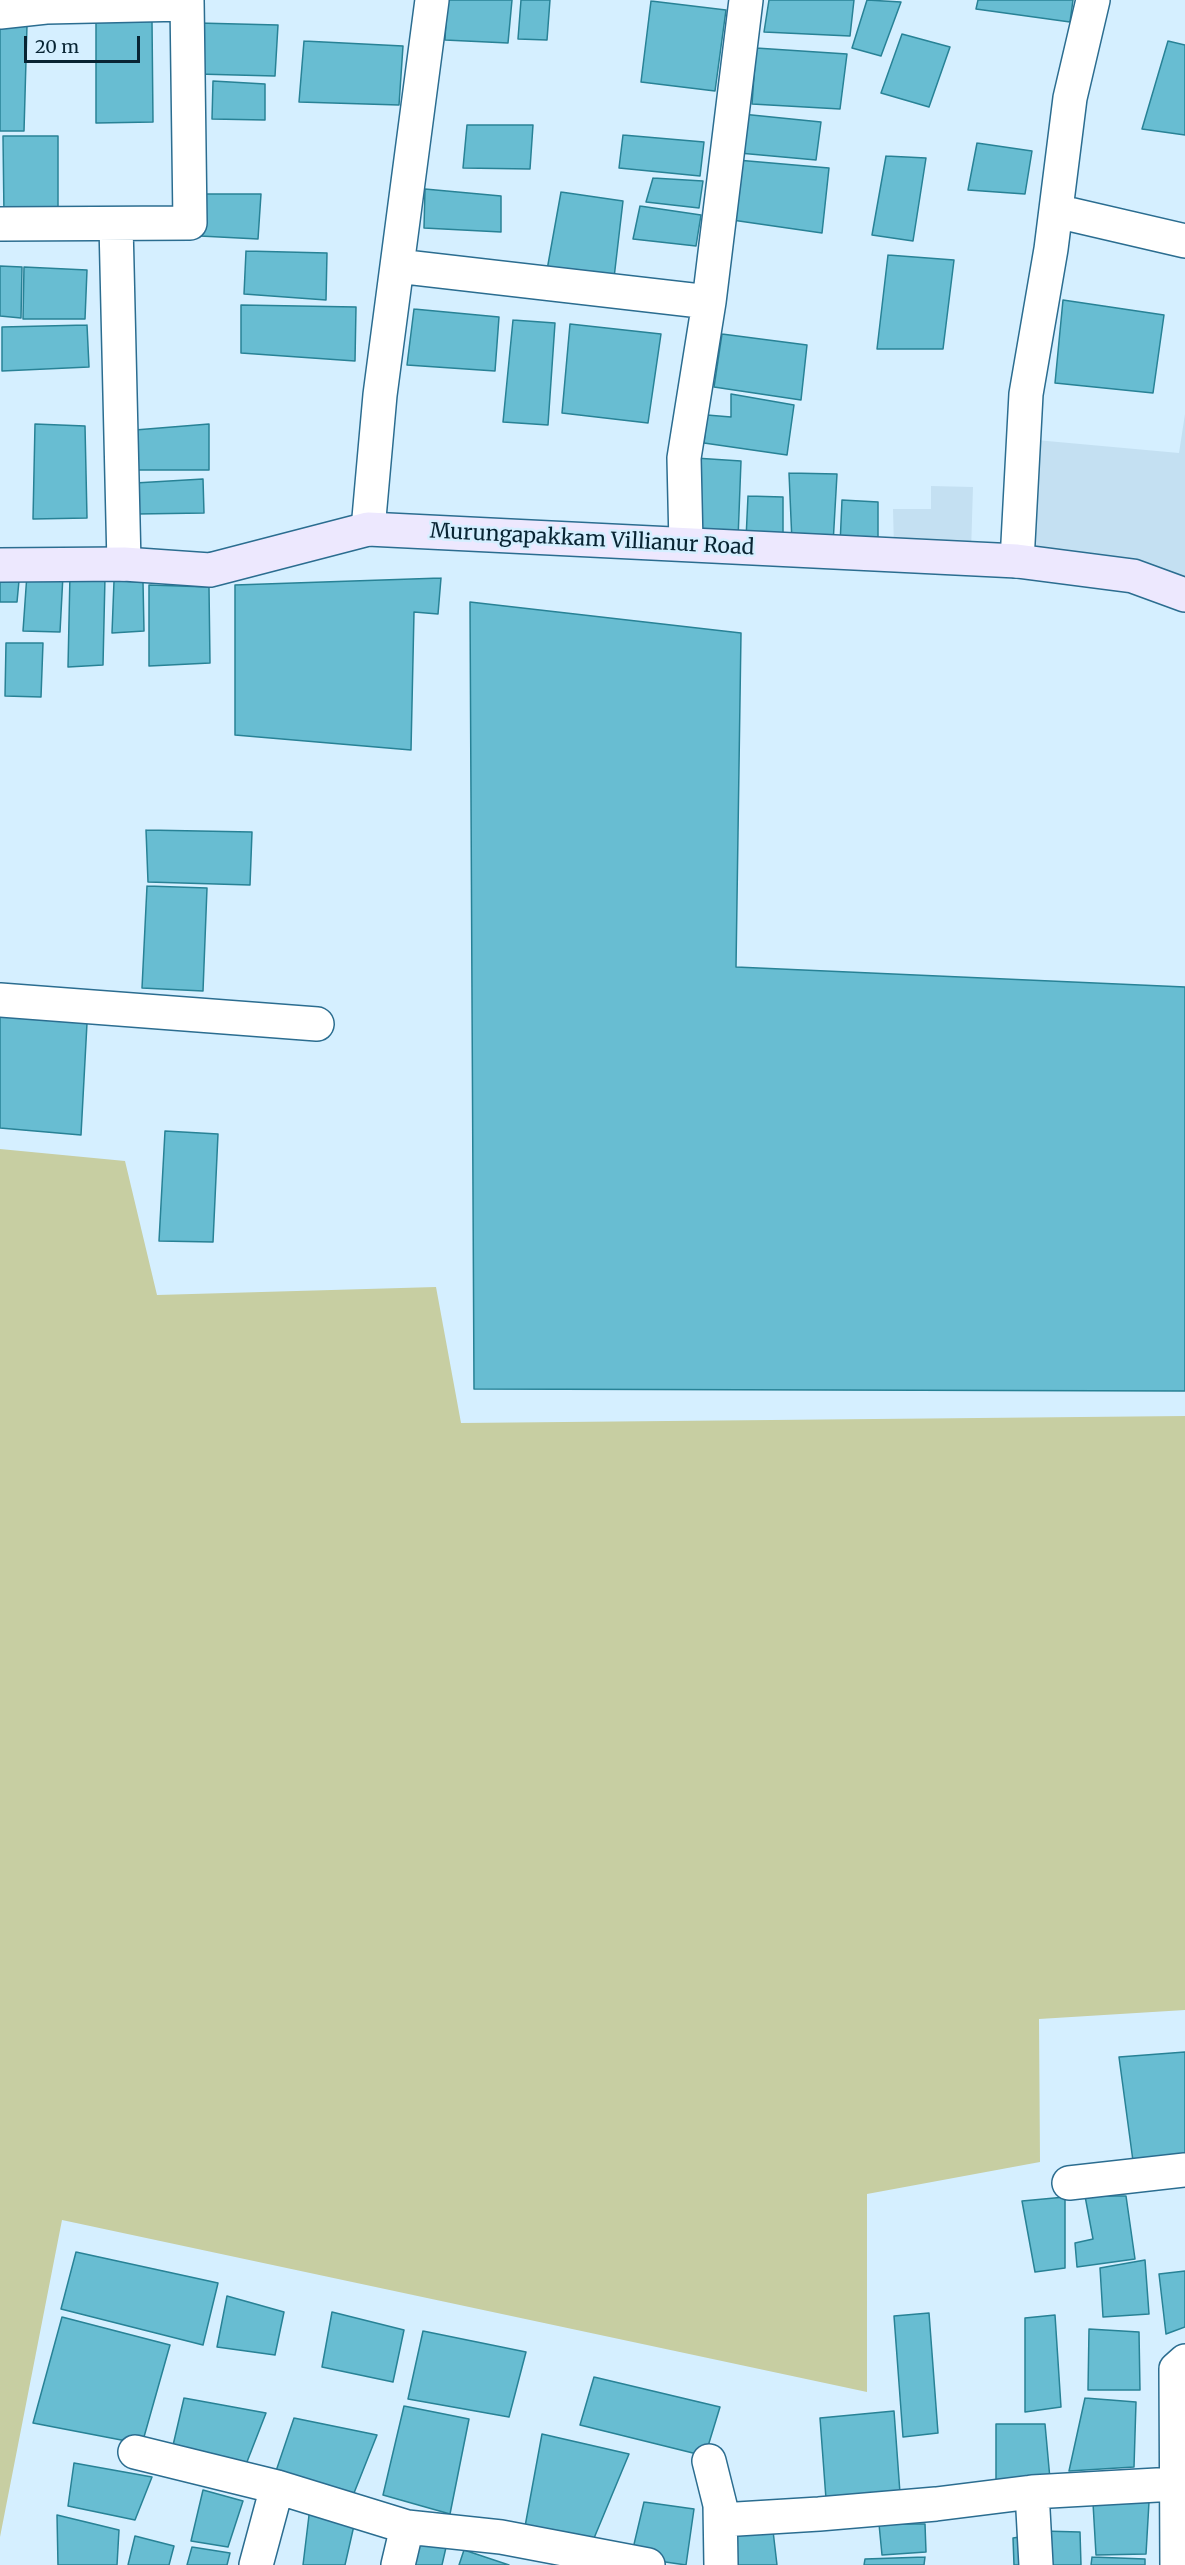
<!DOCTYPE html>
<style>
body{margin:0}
#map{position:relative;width:1185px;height:2565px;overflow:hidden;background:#d5efff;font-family:Merriweather,serif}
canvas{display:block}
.scale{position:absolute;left:24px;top:36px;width:116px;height:27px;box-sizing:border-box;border:3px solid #082433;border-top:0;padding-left:8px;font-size:18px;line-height:21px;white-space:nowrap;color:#082433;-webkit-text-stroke:4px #d5efff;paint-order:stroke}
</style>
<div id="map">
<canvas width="1185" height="2565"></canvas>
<div class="scale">20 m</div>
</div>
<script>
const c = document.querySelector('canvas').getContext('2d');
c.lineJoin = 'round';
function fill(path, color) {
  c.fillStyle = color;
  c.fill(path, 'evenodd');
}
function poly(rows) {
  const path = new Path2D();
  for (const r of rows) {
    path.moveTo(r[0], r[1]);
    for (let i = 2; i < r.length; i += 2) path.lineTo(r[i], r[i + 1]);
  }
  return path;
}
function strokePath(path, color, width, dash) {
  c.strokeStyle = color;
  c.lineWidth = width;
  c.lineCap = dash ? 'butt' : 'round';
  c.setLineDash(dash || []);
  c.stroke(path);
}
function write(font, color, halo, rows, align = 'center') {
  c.font = font + ' Merriweather,serif';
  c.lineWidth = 5;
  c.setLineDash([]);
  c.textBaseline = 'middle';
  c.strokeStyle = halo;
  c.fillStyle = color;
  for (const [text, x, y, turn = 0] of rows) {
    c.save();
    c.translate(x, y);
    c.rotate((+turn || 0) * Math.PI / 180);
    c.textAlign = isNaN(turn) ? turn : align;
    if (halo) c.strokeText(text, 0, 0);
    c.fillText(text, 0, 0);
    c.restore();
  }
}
const built = poly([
 [1185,414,1185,579,1030,553,1036,440,1179,453],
 [931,486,973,487,971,552,894,549,893,509,931,509]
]);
const green = poly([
 [0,1149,125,1161,157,1295,436,1287,461,1423,1185,1416,1185,2010,1039,2019,1040,2162,867,2194,867,2392,62,2220,0,2537]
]);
const building = poly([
 [447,0,512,0,508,43,445,40,447,0],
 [521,0,550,0,547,40,518,39,521,0],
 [769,0,854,0,850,36,764,32,769,0],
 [867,0,901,2,881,56,852,48,867,0],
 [978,0,1073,0,1070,22,976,9,978,0],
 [651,1,726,10,715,91,641,82,651,1],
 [96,20,152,21,153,122,96,123,96,20],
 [198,23,278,25,275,76,197,74,198,23],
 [0,25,27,25,24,131,0,131,0,25],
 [902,34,950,47,929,107,881,93,902,34],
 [304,41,403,46,399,105,299,102,304,41],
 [1168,41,1185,45,1185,135,1142,129,1168,41],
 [756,48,847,54,840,109,752,104,756,48],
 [213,81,265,84,265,120,212,119,213,81],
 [742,114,821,122,816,160,739,153,742,114],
 [467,125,533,125,530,169,463,168,467,125],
 [623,135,704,142,700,176,619,168,623,135],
 [3,136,58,136,58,215,4,216,3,136],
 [977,143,1032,151,1025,194,968,190,977,143],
 [886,156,926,158,913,241,872,235,886,156],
 [737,160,829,168,822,233,732,220,737,160],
 [653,178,703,181,699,208,646,202,653,178],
 [425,189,501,196,501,232,424,228,425,189],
 [561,192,623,201,614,278,547,270,561,192],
 [201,194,261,194,258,239,200,236,201,194],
 [640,206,701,215,696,246,633,239,640,206],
 [246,251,327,253,326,300,244,294,246,251],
 [888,255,954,260,943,349,877,349,888,255],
 [0,266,22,267,21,318,0,316,0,266],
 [24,267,87,270,85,319,23,319,24,267],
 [1063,300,1164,315,1153,393,1055,383,1063,300],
 [241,305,356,307,355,361,241,353,241,305],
 [414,309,499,317,495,371,407,365,414,309],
 [513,320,555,323,548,425,503,422,513,320],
 [570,324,661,334,648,423,562,413,570,324],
 [87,325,89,367,2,371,2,327,87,325],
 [722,334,807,345,801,400,714,387,722,334],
 [731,394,794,405,787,455,704,443,707,415,731,417,731,394],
 [35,424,85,426,87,518,33,519,35,424],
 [209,424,209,470,138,470,135,430,209,424],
 [695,458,741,461,738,539,693,537,695,458],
 [789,473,837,474,833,544,792,542,789,473],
 [203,479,204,513,137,514,135,483,203,479],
 [748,496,783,497,783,541,746,539,748,496],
 [842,500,878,502,878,548,840,545,842,500],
 [0,569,20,570,17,602,0,602,0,569],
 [27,574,63,575,60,632,23,631,27,574],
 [70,574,105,577,103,665,68,667,70,574],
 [441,578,438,614,414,612,411,750,235,735,235,585,441,578],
 [114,581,143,582,144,631,112,633,114,581],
 [149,585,209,587,210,663,149,666,149,585],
 [470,602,741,633,736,967,1185,987,1185,1391,474,1389,470,602],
 [6,643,43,643,41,697,5,696,6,643],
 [146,830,252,832,250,885,148,882,146,830],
 [147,886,207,888,203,991,142,988,147,886],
 [0,1015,87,1023,81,1135,0,1128,0,1015],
 [165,1131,218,1134,213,1242,159,1241,165,1131],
 [1185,2052,1185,2155,1133,2161,1119,2057,1185,2052],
 [1085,2196,1126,2196,1135,2259,1077,2267,1075,2243,1093,2239,1085,2196],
 [1065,2197,1065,2268,1035,2272,1022,2201,1065,2197],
 [76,2252,218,2283,203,2345,61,2309,76,2252],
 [1145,2260,1149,2314,1103,2317,1100,2268,1145,2260],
 [1185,2271,1185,2327,1166,2334,1159,2274,1185,2271],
 [227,2296,284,2312,275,2355,217,2347,227,2296],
 [332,2312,404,2330,393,2382,322,2367,332,2312],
 [929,2313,938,2433,903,2437,894,2316,929,2313],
 [1055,2315,1061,2407,1025,2412,1025,2318,1055,2315],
 [62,2317,170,2345,142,2444,33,2423,62,2317],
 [1089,2329,1139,2332,1140,2390,1088,2390,1089,2329],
 [423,2331,526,2352,509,2417,408,2399,423,2331],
 [594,2377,720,2407,705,2456,580,2425,594,2377],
 [184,2398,266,2413,245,2467,171,2454,184,2398],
 [1085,2398,1136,2402,1134,2467,1069,2471,1085,2398],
 [404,2406,469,2419,450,2514,383,2495,404,2406],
 [894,2411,900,2493,826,2499,820,2418,894,2411],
 [294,2418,377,2435,354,2493,274,2477,294,2418],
 [996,2424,1045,2424,1050,2479,996,2485,996,2424],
 [542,2434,629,2454,592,2543,524,2532,542,2434],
 [74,2463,152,2477,135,2520,68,2506,74,2463],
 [203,2490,243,2501,228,2547,191,2541,203,2490],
 [644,2502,694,2509,686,2565,631,2557,644,2502],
 [1149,2502,1146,2554,1096,2555,1093,2503,1149,2502],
 [310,2507,355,2521,345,2565,303,2565,310,2507],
 [57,2515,119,2530,117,2565,58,2565,57,2515],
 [772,2522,777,2565,731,2565,730,2524,772,2522],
 [879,2524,925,2524,926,2552,882,2555,879,2524],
 [1042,2531,1080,2532,1081,2565,1042,2565,1042,2531],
 [409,2535,447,2543,442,2565,402,2565,409,2535],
 [1032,2535,1033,2565,1014,2565,1013,2538,1032,2535],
 [135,2536,174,2546,169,2565,128,2565,135,2536],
 [192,2547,230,2553,227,2565,187,2565,192,2547],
 [464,2550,509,2565,459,2565,464,2550],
 [925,2557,924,2565,864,2565,865,2559,925,2557],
 [1092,2557,1145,2559,1145,2565,1091,2565,1092,2557]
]);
const street = poly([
 [0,12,46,7,187,4],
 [1056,211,1185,241],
 [0,224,190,223,187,0],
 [116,224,124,564],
 [397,266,709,302],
 [368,529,380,395,432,0],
 [686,544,684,458,709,302,746,0],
 [1017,561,1026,394,1051,249,1070,98,1093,0],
 [0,1000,317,1024],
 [1069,2183,1185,2170],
 [135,2452,277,2487,407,2527,501,2537,648,2565],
 [709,2461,720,2505,721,2565],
 [1032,2492,1036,2565],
 [721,2520,819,2514,936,2504,1032,2492,1175,2484],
 [256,2565,277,2487],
 [398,2565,407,2527],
 [1177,2565,1176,2369,1185,2361]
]);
const secondary = poly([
 [0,565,124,564,210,570,368,529,1017,561,1133,576,1185,595]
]);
const streetNames = [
 ["Murungapakkam Villianur Road",592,540,3]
];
fill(built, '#c4e0f2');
fill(green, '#c7cea2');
fill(building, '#68bdd2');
strokePath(building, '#288296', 1.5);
strokePath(street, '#2b6d90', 36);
strokePath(secondary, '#2b6d90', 36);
strokePath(street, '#fff', 33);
strokePath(secondary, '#ede8fe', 33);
write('21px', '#082433', '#d5efff', streetNames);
</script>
